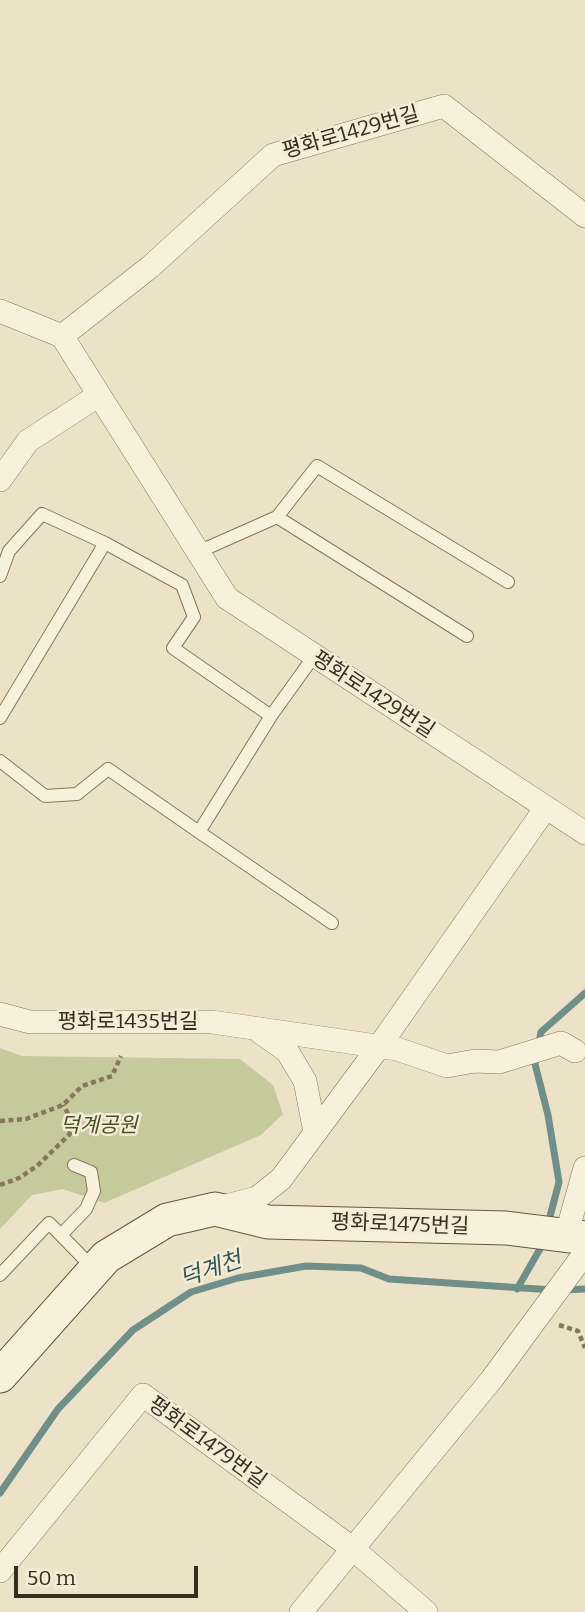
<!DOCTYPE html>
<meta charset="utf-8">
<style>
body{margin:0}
#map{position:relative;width:585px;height:1612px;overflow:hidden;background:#ece2c8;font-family:Bitter,serif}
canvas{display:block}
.scale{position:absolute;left:14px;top:1566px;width:184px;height:32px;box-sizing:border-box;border:4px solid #392d21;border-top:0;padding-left:9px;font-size:21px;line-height:24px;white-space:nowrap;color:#392d21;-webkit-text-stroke:5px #f4ecd7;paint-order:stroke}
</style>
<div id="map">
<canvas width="585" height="1612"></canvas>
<div class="scale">50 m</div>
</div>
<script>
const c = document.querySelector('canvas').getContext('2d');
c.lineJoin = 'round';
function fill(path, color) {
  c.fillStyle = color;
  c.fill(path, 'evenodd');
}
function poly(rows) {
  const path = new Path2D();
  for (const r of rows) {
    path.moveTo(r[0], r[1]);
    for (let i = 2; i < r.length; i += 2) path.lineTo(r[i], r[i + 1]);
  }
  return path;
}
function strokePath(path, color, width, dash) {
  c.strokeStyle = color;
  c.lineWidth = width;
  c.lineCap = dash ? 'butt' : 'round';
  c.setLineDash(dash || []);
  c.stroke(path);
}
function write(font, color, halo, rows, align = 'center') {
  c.font = font + ' Bitter,"Noto Sans KR",serif';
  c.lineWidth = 5;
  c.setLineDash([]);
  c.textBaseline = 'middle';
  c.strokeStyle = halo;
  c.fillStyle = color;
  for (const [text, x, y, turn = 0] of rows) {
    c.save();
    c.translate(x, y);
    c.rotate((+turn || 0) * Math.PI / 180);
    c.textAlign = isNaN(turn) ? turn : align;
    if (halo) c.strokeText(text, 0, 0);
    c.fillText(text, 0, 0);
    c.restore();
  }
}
const green = poly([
 [0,1048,22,1056,240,1059,273,1085,283,1114,261,1135,104,1203,63,1189,32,1195,0,1229]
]);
const stream = poly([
 [548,1224,559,1182,548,1115,535,1064,541,1032,585,993],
 [517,1289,544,1242],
 [565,1290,585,1289],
 [0,1493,58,1409,133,1330,191,1292,238,1278,306,1266,361,1268,389,1279,553,1290]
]);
const path = poly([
 [0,1121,26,1119,63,1105,82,1086,112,1076,121,1056],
 [0,1185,19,1178,37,1166,69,1135,74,1124,63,1105],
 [559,1325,578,1331,585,1348]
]);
const lane = poly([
 [277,517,467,636],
 [198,552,277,517,317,466,508,582],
 [0,576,9,551,42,514,105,543],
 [271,716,199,832,332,923],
 [0,718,105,543,182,585,194,617,173,648,271,716,314,656],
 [0,761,45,796,77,794,108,769,199,832],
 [61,1235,86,1209,94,1191,91,1172,74,1165],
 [0,1275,49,1223,94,1269]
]);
const street = poly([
 [0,311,62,336,227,598,585,833],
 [62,336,150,267,273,155,444,106,585,216],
 [0,480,28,441,99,395],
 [0,1014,30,1022,212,1022,397,1049,447,1066,475,1061,499,1062,561,1043,575,1051],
 [260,1032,287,1051,305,1081,315,1132],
 [218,1208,257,1198,281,1179,378,1048,545,809],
 [566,1236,585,1168],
 [0,1571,143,1395,352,1548,426,1612],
 [301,1612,492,1379,585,1253]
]);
const secondary = poly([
 [0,1376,106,1257,167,1220,215,1209,268,1222,506,1228,585,1238]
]);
const streetNames = [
 ["평화로1429번길",351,133,-16],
 ["평화로1429번길",373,695,33],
 ["평화로1435번길",128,1022],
 ["평화로1475번길",400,1225,2],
 ["평화로1479번길",207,1443,36]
];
const parkNames = [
 ["덕계공원",99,1126]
];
const waterNames = [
 ["덕계천",211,1270,-19]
];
fill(green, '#c4ca9c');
strokePath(stream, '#6f8f88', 7);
strokePath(lane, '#87755e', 14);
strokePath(street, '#87755e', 24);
strokePath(secondary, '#695641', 35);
strokePath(path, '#87755e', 4.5, [5, 3.5]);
strokePath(lane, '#f7f0db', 12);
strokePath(street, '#f7f0db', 23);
strokePath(secondary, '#f7f0db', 33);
write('21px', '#392d21', '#f4ecd7', streetNames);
write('italic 21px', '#485428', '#f4ecd7', parkNames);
write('italic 23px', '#315756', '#f4ecd7', waterNames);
</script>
